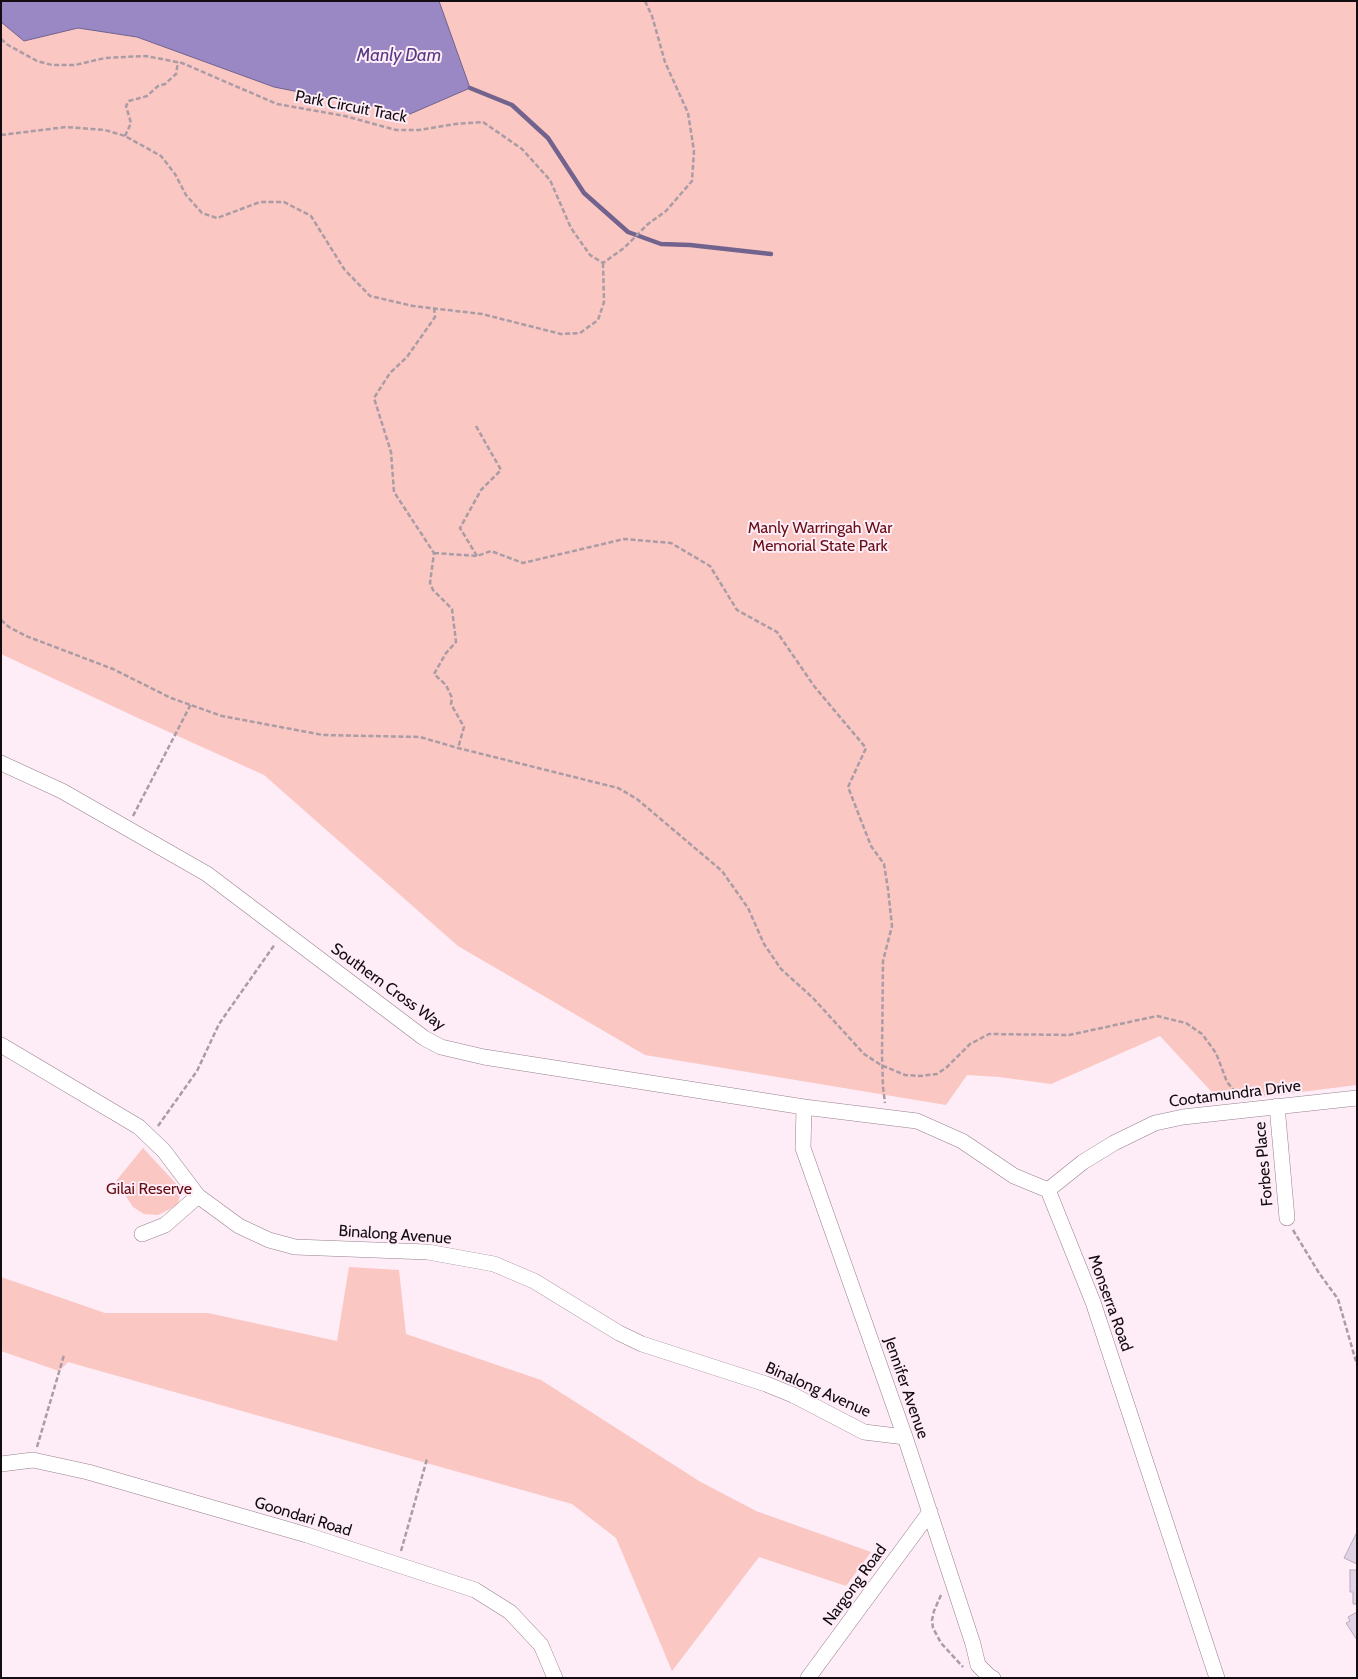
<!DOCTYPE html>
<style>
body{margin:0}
#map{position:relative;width:1358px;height:1679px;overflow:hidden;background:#feecf7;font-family:Cabin,sans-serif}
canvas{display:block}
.frame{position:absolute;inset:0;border:2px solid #130c10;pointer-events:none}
</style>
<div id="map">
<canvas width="1358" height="1679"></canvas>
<div class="frame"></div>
</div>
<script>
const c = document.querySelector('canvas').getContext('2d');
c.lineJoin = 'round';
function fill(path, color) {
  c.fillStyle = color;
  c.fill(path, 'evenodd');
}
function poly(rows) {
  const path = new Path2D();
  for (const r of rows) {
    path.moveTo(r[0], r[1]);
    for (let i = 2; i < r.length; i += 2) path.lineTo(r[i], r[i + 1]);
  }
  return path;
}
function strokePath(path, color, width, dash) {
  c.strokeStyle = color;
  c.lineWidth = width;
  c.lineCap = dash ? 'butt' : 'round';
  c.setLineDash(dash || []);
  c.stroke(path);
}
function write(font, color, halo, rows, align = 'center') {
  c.font = font + ' Cabin,sans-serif';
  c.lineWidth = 4;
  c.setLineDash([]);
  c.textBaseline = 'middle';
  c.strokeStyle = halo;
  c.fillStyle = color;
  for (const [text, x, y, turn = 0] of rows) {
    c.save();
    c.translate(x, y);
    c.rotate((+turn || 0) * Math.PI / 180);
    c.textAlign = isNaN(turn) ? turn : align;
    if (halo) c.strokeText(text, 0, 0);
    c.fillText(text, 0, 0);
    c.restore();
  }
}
const green = poly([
 [1,1,1357,1,1357,1085,1221,1102,1160,1036,1051,1084,999,1077,967,1075,946,1105,645,1055,458,946,264,775,138,718,1,654],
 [143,1148,181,1189,178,1204,170,1209,158,1215,144,1214,133,1207,116,1181],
 [349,1267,399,1270,406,1334,541,1380,699,1481,756,1511,871,1552,846,1586,759,1557,672,1671,616,1538,572,1504,68,1362,59,1371,1,1351,1,1277,105,1313,208,1313,337,1341]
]);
const water = poly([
 [1,1,439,1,470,88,410,114,274,87,137,37,78,28,24,41,1,22,1,1]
]);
const stream = poly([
 [470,88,512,105,548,138,584,193,628,232,661,244,690,245,771,254]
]);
const building = poly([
 [1357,1532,1357,1564,1344,1558,1357,1532],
 [1350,1570,1357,1570,1357,1604,1353,1604,1353,1592,1350,1592,1350,1570],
 [1357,1612,1357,1640,1346,1623,1350,1621,1348,1617,1357,1612]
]);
const path = poly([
 [1,39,8,45,37,61,52,65,75,65,105,58,146,56,182,63,277,104,345,116,396,130,419,130,455,124,483,122,522,149,550,180,571,228,590,255,603,263,624,248,648,224,666,211,692,181,694,151,688,113,665,62,652,16,645,1],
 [1,135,66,127,105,130,125,136,161,156,175,174,186,195,202,213,217,218,260,202,284,202,311,216,344,269,370,296,413,306,482,314,561,334,580,333,598,320,604,302,603,263],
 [125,136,131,123,126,106,129,101,147,96,158,86,165,84,176,74,178,62],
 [434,308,435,317,407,357,390,373,374,398,391,452,394,492,434,553,430,583,433,590,452,609,456,642,446,653,434,674,446,685,452,698,451,704,464,727,458,748],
 [476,426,501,470,481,490,460,528,477,556],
 [434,553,477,556,491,551,523,563,624,539,671,543,710,566,737,610,777,632,814,686,866,748,848,787,871,846,884,864,888,889,892,926,883,961,882,1056,883,1087,885,1103],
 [1,620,9,627,26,636,113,669,171,698,222,716,323,735,420,737,458,748,618,788,637,799,722,871,748,908,764,944,781,969,813,998,864,1054,881,1065,905,1075,920,1076,937,1074,947,1067,970,1044,989,1034,1069,1035,1157,1016,1186,1023,1202,1034,1216,1053,1227,1082,1239,1096],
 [133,816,191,704],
 [158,1126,197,1071,219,1024,275,944],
 [1293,1230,1319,1273,1338,1299,1357,1365],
 [37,1447,64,1355],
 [401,1551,427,1459],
 [941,1595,934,1611,932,1620,933,1628,941,1643,963,1667]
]);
const minor = poly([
 [1,763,62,791,207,874,424,1038,441,1047,484,1057,804,1107,917,1121,962,1141,1014,1176,1048,1190,1093,1302,1217,1678],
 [1,1045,139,1127,164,1151,198,1196,239,1226,269,1240,295,1247,428,1252,494,1264,534,1281,619,1333,642,1344,766,1384,793,1395,864,1432,905,1437],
 [1277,1106,1287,1218],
 [804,1107,803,1148,905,1437,973,1644,978,1665,990,1677,993,1678],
 [1048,1190,1083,1162,1114,1143,1155,1123,1183,1117,1357,1098],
 [142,1234,165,1225,198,1196],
 [1,1464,33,1460,88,1472,307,1535,475,1590,510,1612,541,1645,555,1678],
 [808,1678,930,1512]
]);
const streetNames = [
 ["Park Circuit Track",351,107,11],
 ["Southern Cross Way",388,987,36],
 ["Cootamundra Drive",1235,1094,-7],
 ["Forbes Place",1264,1164,-95],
 ["Binalong Avenue",395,1235,4],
 ["Monserra Road",1110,1303,70],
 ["Jennifer Avenue",906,1388,71],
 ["Binalong Avenue",818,1390,24],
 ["Goondari Road",303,1517,17],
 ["Nargong Road",855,1585,-54]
];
const parkNames = [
 ["Manly Warringah War",820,528],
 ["Memorial State Park",820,546],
 ["Gilai Reserve",149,1189]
];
const waterNames = [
 ["Manly Dam",399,56]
];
fill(green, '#fac7c3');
fill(water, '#9a88c4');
strokePath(water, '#72638e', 1);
strokePath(stream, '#72638e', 4.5);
fill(building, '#e1d3e5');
strokePath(building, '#b9abbd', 1);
strokePath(minor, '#95818d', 16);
strokePath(path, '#aa9ca5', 2.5, [5, 2.5]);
strokePath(minor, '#fff', 15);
write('16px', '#130c10', '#feecf7', streetNames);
write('16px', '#660e13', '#feecf7', parkNames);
write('italic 18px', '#543a84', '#feecf7', waterNames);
</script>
